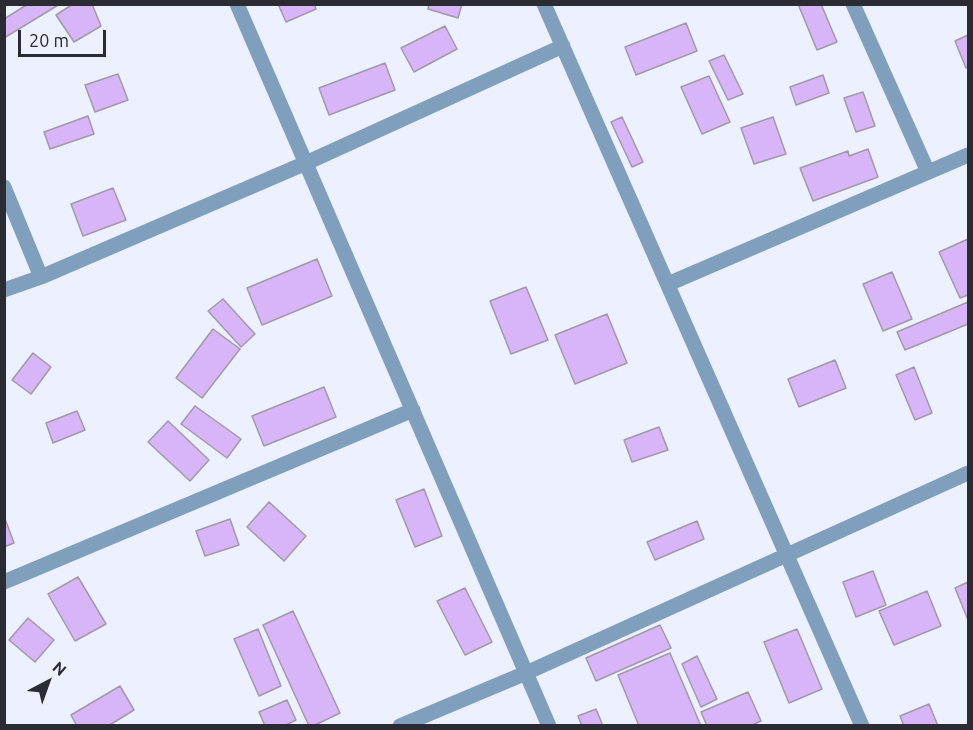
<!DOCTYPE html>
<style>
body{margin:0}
#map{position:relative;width:973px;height:730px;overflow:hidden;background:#edf0fe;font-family:Ubuntu,sans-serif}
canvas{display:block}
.frame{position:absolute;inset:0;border:6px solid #2b2c33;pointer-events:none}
.north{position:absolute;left:18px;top:652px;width:60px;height:60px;-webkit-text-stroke:4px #edf0fe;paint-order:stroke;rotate:41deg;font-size:16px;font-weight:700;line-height:24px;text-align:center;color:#2b2c33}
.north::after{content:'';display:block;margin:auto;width:21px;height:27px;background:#2b2c33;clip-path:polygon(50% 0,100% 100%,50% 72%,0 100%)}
.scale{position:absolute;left:18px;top:30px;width:88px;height:27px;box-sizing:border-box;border:3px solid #2b2c33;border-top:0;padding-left:8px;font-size:18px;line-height:21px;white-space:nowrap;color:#2b2c33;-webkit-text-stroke:4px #edf0fe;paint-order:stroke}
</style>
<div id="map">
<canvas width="973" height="730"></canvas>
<div class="frame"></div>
<div class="north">N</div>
<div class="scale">20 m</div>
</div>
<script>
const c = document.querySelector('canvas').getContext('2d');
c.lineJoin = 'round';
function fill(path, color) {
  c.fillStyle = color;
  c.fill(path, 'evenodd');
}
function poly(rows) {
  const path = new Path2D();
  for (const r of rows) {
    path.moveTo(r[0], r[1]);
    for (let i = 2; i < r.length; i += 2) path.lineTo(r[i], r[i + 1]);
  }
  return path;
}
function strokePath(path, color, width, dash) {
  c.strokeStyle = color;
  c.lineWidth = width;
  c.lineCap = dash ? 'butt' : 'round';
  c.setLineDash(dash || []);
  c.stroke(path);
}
const building = poly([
 [28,4,60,4,4,38,4,19,28,4],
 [73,4,92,4,101,26,74,42,56,15,73,4],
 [278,4,314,4,316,9,286,22,278,4],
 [429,4,462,4,458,18,428,9,429,4],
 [798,4,821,4,837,42,817,50,798,4],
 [686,23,697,51,636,75,625,47,686,23],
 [445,26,457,49,414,72,401,48,445,26],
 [968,35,968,67,966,68,955,41,968,35],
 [724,55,743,94,728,100,709,61,724,55],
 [385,63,395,90,329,115,319,88,385,63],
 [118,74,128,100,95,112,85,85,118,74],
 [823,75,829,93,796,105,790,87,823,75],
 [709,76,730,122,702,134,681,87,709,76],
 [863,92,875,126,856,132,844,98,863,92],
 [88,116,94,134,50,149,44,132,88,116],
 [622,117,643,162,632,167,611,122,622,117],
 [773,117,786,154,754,164,741,128,773,117],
 [868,149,878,177,813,201,800,168,848,151,849,156,868,149],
 [113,188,126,220,83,236,71,204,113,188],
 [968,239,968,295,960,298,939,252,968,239],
 [317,259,332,296,262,325,247,288,317,259],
 [892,272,912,319,883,331,863,284,892,272],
 [526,287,548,340,511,354,490,301,526,287],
 [223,299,255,334,241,347,208,311,223,299],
 [968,302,968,324,905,350,897,332,968,302],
 [607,314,627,363,575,384,555,335,607,314],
 [213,329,240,349,202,398,176,378,213,329],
 [33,353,51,367,31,394,12,380,33,353],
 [835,360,846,388,799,407,788,379,835,360],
 [914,367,932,413,915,420,896,375,914,367],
 [324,387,336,417,264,446,252,416,324,387],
 [195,406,241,439,227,458,181,424,195,406],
 [77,411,85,430,53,443,46,423,77,411],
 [168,421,209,460,190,481,148,442,168,421],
 [659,427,668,450,632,462,624,440,659,427],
 [424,489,442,536,415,547,396,500,424,489],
 [269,502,306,536,284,561,247,527,269,502],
 [4,516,14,543,4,547,4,516],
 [230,519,239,545,205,556,196,531,230,519],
 [697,521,704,539,655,560,647,542,697,521],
 [873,571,886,605,856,617,843,582,873,571],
 [78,577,106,624,75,641,48,594,78,577],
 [968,582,968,620,955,588,968,582],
 [465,588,492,642,465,655,437,601,465,588],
 [927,591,941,626,894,645,879,611,927,591],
 [293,611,340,713,313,726,309,726,263,625,293,611],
 [28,618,54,640,35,662,9,640,28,618],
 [660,625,671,648,596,681,586,658,660,625],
 [258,629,281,686,259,696,234,639,258,629],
 [797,629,822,689,789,703,764,642,797,629],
 [670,653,701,726,639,726,618,675,670,653],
 [697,656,717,699,701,707,682,664,697,656],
 [120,686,134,710,108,726,77,726,71,715,120,686],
 [748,692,761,721,750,726,707,726,701,712,748,692],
 [287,700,296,720,284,726,265,726,259,712,287,700],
 [929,704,938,726,904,726,900,716,929,704],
 [596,709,603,726,582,726,578,716,596,709]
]);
const minor = poly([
 [237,4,549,726],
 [544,4,862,726],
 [853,4,928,172],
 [4,187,41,277],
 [668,284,968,155],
 [4,290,41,277,306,163,563,46],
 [4,582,413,410],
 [400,726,526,673,968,473]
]);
fill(building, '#d8b4f8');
strokePath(building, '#a199a8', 1.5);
strokePath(minor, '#809fbd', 15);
</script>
